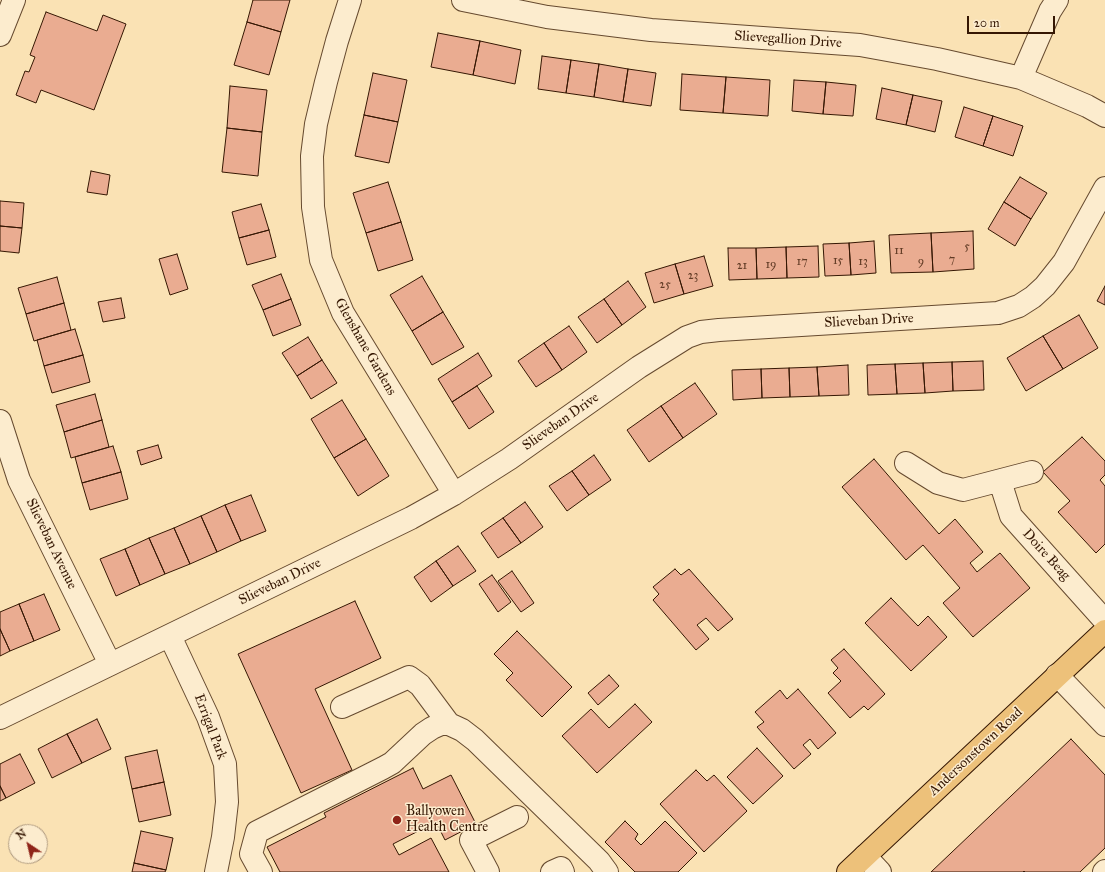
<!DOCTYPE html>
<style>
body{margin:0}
#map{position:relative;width:1105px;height:872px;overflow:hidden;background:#fae2b4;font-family:"IM FELL Great Primer",serif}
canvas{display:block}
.north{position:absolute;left:8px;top:824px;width:40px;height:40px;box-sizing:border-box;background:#fcecce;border:1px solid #ac977d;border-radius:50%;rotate:325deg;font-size:11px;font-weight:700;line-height:16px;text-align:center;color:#351703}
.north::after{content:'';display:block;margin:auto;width:14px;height:18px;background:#8f2418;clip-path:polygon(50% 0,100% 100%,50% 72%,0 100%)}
.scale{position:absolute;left:967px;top:16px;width:88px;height:18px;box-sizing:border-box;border:2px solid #351703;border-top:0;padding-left:5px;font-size:12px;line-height:14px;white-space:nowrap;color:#351703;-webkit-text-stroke:3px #fcecce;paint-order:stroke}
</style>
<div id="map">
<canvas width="1105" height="872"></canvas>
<div class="north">N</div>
<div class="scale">20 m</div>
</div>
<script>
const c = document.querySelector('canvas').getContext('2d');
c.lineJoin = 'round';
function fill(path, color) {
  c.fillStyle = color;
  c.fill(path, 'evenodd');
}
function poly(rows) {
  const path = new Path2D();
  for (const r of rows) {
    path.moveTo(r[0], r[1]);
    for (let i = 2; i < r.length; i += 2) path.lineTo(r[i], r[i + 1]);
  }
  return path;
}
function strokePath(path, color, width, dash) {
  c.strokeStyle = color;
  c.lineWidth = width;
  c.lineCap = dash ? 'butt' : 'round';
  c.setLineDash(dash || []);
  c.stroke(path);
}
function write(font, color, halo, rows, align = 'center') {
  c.font = font + ' "IM FELL Great Primer",serif';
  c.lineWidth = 3;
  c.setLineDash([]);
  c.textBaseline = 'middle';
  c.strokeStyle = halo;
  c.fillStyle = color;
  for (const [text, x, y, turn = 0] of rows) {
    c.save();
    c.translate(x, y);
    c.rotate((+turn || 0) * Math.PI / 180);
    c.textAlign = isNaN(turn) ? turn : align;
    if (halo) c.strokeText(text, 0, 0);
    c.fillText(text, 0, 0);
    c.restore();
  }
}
const building = poly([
 [253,0,290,0,281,32,247,22,253,0],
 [46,12,97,31,103,15,126,24,94,110,41,90,36,103,16,95,25,71,29,72,35,57,30,55,46,12],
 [247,22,281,32,269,75,234,65,247,22],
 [438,33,480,41,473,75,431,67,438,33],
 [480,41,521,50,515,84,473,75,480,41],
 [542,56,571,60,566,93,538,89,542,56],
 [571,60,599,64,594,97,566,93,571,60],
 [599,64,628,69,623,102,594,97,599,64],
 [628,69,656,73,651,106,623,102,628,69],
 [373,73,407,80,398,122,364,115,373,73],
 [682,74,726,77,723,113,680,110,682,74],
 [726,77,770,80,768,116,723,113,726,77],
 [794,80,826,82,823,114,792,111,794,80],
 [826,82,856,85,853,116,823,114,826,82],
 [230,86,267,90,262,132,227,128,230,86],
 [882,88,913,95,906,125,876,119,882,88],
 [913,95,942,101,935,132,906,125,913,95],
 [964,107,993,116,983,146,955,137,964,107],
 [364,115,398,122,389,163,355,156,364,115],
 [993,116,1023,126,1013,156,983,146,993,116],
 [227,128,262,132,258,176,222,172,227,128],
 [91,171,110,175,107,195,87,192,91,171],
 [1020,177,1047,193,1031,219,1004,202,1020,177],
 [388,182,401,222,366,233,353,193,388,182],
 [0,201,24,203,22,228,0,226,0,201],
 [1004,202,1031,219,1015,246,988,229,1004,202],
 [261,204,269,230,239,238,232,212,261,204],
 [401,222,413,260,378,271,366,233,401,222],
 [0,226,22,228,19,253,0,251,0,226],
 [269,230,276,257,247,265,239,238,269,230],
 [973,231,974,269,933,272,931,233,973,231],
 [931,233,933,272,891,273,889,235,931,233],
 [874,241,876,273,851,275,849,243,874,241],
 [849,243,851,275,825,276,823,244,849,243],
 [818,246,819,277,787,278,786,247,818,246],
 [786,247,787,278,757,279,756,248,786,247],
 [728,248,756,248,757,279,729,280,728,248],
 [177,254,188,289,170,295,159,259,177,254],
 [704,256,713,286,684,294,675,264,704,256],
 [675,264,684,294,654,303,645,273,675,264],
 [281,274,291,299,263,310,252,285,281,274],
 [422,276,443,312,412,331,390,295,422,276],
 [57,277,64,303,26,314,18,288,57,277],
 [628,281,646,307,622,325,604,299,628,281],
 [1105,286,1105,305,1097,301,1105,286],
 [121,298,125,318,103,322,98,302,121,298],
 [291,299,301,325,273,336,263,310,291,299],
 [604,299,622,325,597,343,578,317,604,299],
 [64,303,71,330,34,341,26,314,64,303],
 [443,312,464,347,432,365,412,331,443,312],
 [1079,315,1098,348,1063,369,1043,336,1079,315],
 [569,326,587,352,562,370,544,343,569,326],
 [75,329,83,355,44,366,37,340,75,329],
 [1043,336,1063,369,1026,391,1007,358,1043,336],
 [308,337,322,360,297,376,282,353,308,337],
 [544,343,562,370,536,387,518,361,544,343],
 [478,353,492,376,452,402,438,379,478,353],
 [83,355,90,382,52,393,44,366,83,355],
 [322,360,337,383,311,399,297,376,322,360],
 [983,361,984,390,953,391,952,362,983,361],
 [952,362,953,391,925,393,923,363,952,362],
 [923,363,925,393,897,394,895,364,923,363],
 [895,364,897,394,868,395,867,365,895,364],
 [848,365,849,395,819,396,817,367,848,365],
 [817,367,819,396,790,397,789,368,817,367],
 [789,368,790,397,762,398,761,369,789,368],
 [761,369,762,398,733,400,732,370,761,369],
 [695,383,717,414,683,438,661,406,695,383],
 [477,386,494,412,469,429,452,402,477,386],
 [95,394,102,420,64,432,56,405,95,394],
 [342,400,366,439,334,458,311,419,342,400],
 [661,406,683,438,649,462,627,430,661,406],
 [102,420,109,447,71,458,64,432,102,420],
 [1082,437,1105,461,1105,475,1100,480,1105,486,1105,544,1096,553,1058,512,1070,501,1043,472,1082,437],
 [366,439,389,476,358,496,334,458,366,439],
 [158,445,162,458,141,465,137,451,158,445],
 [113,446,121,472,82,483,75,457,113,446],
 [594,455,611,480,589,495,572,471,594,455],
 [874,459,939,534,955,519,983,552,970,563,977,572,1000,553,1030,588,973,637,943,603,960,588,923,545,906,560,842,487,874,459],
 [572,471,589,495,567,511,549,486,572,471],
 [121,472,128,499,90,510,82,483,121,472],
 [251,495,266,531,241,541,225,505,251,495],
 [525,502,543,527,521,543,503,518,525,502],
 [225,505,241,541,217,552,201,516,225,505],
 [201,516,217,552,190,564,174,528,201,516],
 [503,518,521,543,498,558,481,533,503,518],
 [174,528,190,564,165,574,149,538,174,528],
 [149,538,165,574,140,585,125,549,149,538],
 [458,546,476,571,453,586,436,561,458,546],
 [125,549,140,585,116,596,100,559,125,549],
 [436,561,453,586,431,602,414,577,436,561],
 [675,569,681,575,689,569,733,619,718,631,706,618,697,625,709,639,696,650,653,600,659,594,653,587,675,569],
 [512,571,534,603,521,612,498,581,512,571],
 [492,575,511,602,498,612,479,584,492,575],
 [44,594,60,630,34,641,19,604,44,594],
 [891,598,918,626,928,616,947,637,911,671,865,623,891,598],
 [355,601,381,658,315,689,352,770,301,793,238,654,355,601],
 [19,604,34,641,10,651,0,629,0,612,19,604],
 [0,629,10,651,0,656,0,629],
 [517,631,572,687,542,717,506,680,513,673,494,654,517,631],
 [844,649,885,694,868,710,864,706,850,718,828,693,841,681,833,673,838,668,831,660,844,649],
 [609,675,619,686,598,705,588,693,609,675],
 [798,689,836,733,818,749,810,739,803,745,811,754,794,769,757,727,764,722,755,712,780,690,787,699,798,689],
 [635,704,652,722,597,773,562,736,591,709,609,728,635,704],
 [97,719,111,749,82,763,67,734,97,719],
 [67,734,82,763,52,778,38,749,67,734],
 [1071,739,1105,775,1105,848,1080,872,1025,872,1024,871,1023,872,931,872,1071,739],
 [757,748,783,776,753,804,727,777,757,748],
 [157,750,164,782,132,789,125,757,157,750],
 [20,754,35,783,6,798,0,786,0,764,20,754],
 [413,768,423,789,451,775,476,824,445,840,436,822,393,844,399,855,431,838,449,872,280,872,267,847,326,817,324,813,413,768],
 [696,770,707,781,714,775,747,811,704,852,660,804,696,770],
 [164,782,171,815,139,822,132,789,164,782],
 [0,786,6,798,0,801,0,786],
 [625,821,638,834,635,839,641,845,665,821,697,853,678,872,635,872,605,842,625,821],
 [141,831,173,838,166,870,134,863,141,831],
 [134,863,166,870,165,872,132,872,134,863]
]);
const minor = poly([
 [350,0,337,41,326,82,316,124,312,156,313,207,321,260,343,313,454,494],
 [463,0,547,17,651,30,860,45,937,59,1021,78,1087,106,1105,116],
 [0,35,14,0],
 [1021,78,1050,11,1057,0],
 [0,421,19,480,110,664],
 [906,463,938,483,963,490,1032,472],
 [1000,481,1011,516,1105,621],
 [170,636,208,717,225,764,227,802,223,837,216,872],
 [1057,675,1105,725],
 [342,707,409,677,420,685,449,724],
 [0,718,411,518,454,494,509,459,639,367,687,337,701,332,719,330,998,313,1019,306,1033,297,1045,286,1064,262,1105,188],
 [865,856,880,872],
 [261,872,251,854,257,832,383,768,392,763,423,734,432,728,441,724,449,724,462,730,475,740,599,861,607,872],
 [488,872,471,840,517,817],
 [552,872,561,868,563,872],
 [1104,872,1105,871]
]);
const major = poly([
 [848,872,1105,631]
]);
const markers = [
 [397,820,5,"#8f2418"]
];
const numberNames = [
 ["5",967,247],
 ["11",899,251],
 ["7",952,260],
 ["15",838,261],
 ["17",802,262],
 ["13",863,262],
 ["9",921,262],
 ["19",771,265],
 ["21",742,266],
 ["23",693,276],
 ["25",665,285]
];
const streetNames = [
 ["Slievegallion Drive",788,40,4],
 ["Slieveban Drive",869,321,-3],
 ["Glenshane Gardens",365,347,60],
 ["Slieveban Drive",561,422,-35],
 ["Slieveban Avenue",51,544,64],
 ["Doire Beag",1046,555,48],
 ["Slieveban Drive",280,582,-26],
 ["Errigal Park",210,727,69],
 ["Andersonstown Road",976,752,-43]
];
const poiNames = [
 ["Ballyowen",406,812],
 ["Health Centre",406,828]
];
fill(building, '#eaac91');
strokePath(building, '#351703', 1);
strokePath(minor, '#664a2f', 24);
strokePath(major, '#351703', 24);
strokePath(minor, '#fcecce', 22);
strokePath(major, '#edc17a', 22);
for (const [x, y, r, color] of markers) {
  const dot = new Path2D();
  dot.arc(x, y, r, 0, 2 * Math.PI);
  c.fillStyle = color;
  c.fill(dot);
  strokePath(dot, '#fcecce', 1.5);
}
write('12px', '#623c26', null, numberNames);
write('14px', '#351703', '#fcecce', streetNames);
write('14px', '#351703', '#fcecce', poiNames, 'left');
</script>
